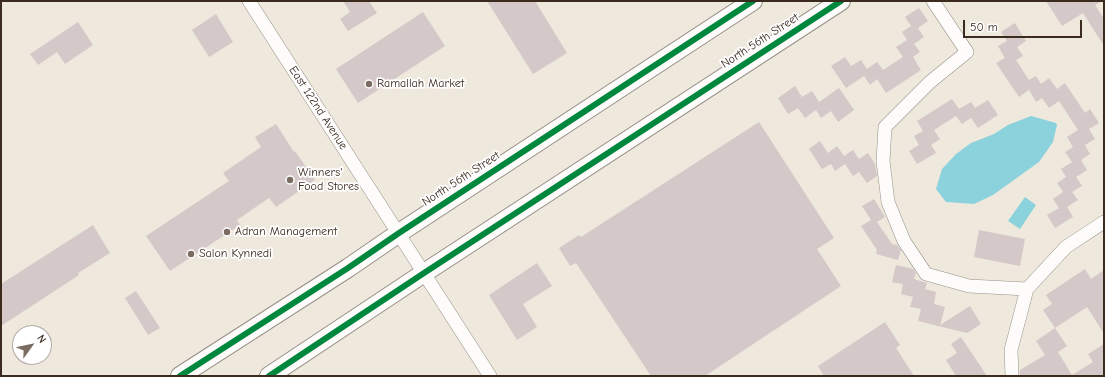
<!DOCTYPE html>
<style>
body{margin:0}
#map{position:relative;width:1105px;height:377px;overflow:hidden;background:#efe8dd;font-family:"Comic Neue",sans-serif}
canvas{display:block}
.frame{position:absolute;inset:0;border:2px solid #3b2a1e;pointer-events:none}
.north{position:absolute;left:12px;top:325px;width:40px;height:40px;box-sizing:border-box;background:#fff;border:1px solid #b1aaa5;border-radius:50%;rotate:57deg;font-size:11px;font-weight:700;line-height:16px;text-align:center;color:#3b2a1e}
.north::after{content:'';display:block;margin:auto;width:14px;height:18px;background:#7a6c61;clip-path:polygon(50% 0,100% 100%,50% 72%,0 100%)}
.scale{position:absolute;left:963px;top:20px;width:119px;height:18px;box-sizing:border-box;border:2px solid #3b2a1e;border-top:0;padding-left:5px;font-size:12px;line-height:14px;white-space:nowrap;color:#3b2a1e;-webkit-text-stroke:3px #fff;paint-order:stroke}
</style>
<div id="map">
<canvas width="1105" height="377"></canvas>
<div class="frame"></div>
<div class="north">N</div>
<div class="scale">50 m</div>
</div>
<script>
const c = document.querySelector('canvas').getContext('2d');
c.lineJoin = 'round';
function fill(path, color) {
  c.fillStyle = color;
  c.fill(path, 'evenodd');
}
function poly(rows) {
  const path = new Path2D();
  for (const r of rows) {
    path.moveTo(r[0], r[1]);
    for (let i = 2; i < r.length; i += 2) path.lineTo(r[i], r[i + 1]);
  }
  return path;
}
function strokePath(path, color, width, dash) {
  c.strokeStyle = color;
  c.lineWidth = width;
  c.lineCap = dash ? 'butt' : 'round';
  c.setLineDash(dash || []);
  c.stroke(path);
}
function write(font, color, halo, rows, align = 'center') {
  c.font = font + ' "Comic Neue",sans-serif';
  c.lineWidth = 3.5;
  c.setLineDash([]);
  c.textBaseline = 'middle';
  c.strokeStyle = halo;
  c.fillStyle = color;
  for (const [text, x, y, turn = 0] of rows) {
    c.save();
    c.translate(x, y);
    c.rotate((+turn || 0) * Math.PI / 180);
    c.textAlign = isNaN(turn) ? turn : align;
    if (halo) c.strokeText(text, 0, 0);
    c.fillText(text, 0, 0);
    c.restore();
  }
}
const water = poly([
 [1031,116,1056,123,1057,125,1053,142,1039,162,993,195,974,204,946,202,936,189,942,169,956,154,971,143,994,134,1008,125],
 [1025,197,1036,205,1020,229,1008,221]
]);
const building = poly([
 [343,1,369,1,377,13,348,31,340,19,350,12],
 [487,1,535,1,567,53,533,74],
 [1046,1,1102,1,1095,5,1104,19,1104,46,1083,13,1062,26],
 [919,8,928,21,918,28,924,37,914,44,920,52,913,57,921,70,886,93,877,79,870,85,864,76,846,88,831,66,845,57,851,66,861,60,867,69,877,62,883,70,903,57,896,47,907,40,902,32,911,26,905,17],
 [423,12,445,46,358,103,336,69],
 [216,14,233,42,209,57,192,30],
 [78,22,93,45,65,64,57,52,38,65,30,54],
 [1015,23,1026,41,1017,47,1023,56,1016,60,1029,80,1036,76,1041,84,1049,78,1057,89,1065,83,1085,113,1090,109,1099,123,1089,129,1095,139,1085,145,1090,154,1081,160,1087,170,1076,177,1082,186,1072,192,1078,200,1067,207,1073,217,1055,228,1047,215,1059,208,1053,199,1063,192,1057,183,1066,177,1061,169,1072,162,1065,152,1073,147,1067,137,1078,130,1059,101,1049,108,1042,98,1036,102,1029,90,1019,97,996,63,1005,58,998,46,1007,41,1001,32],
 [795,86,802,97,812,91,819,102,839,88,854,110,838,122,831,111,821,118,816,110,805,118,798,108,788,114,778,98],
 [952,99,959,109,971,102,975,108,988,100,998,115,978,128,971,118,962,124,956,116,934,130,940,139,931,145,936,153,917,164,909,151,919,145,914,136,923,131,917,121],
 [759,122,834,238,817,249,841,286,705,376,651,376,576,263,570,266,559,248,579,235,581,237],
 [276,124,294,152,295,151,315,180,276,207,269,198,237,220,240,225,170,271,146,236,229,181,223,173,261,147,255,137],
 [820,141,828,153,837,146,844,156,853,150,859,159,868,153,875,164,877,176,867,183,859,172,853,176,845,164,835,171,831,164,822,169,809,149],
 [874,199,885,217,877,222,892,244,897,245,901,250,898,260,876,254,877,250,861,226,871,220,862,206],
 [93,225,110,253,78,273,79,275,1,326,1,284],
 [979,230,1025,239,1020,266,974,257],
 [537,263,552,286,523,304,537,327,517,340,489,295],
 [896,265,913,269,916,273,914,279,927,283,925,289,936,292,934,304,945,307,940,325,970,306,981,324,967,333,918,321,921,309,910,307,913,297,901,294,903,284,892,282],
 [1085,269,1091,279,1104,270,1104,334,1087,307,1055,328,1043,310,1052,304,1046,295],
 [136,291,160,328,148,335,125,298],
 [885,322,900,345,896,348,914,376,824,376,818,366],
 [1055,328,1067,346,1058,352,1072,375,1093,362,1088,354,1104,344,1104,376,1020,376,1020,370,1045,355,1036,341],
 [961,337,987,376,956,376,946,360,957,353,951,344]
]);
const minor = poly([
 [249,1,490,376],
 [933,1,967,52,930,82,885,127,883,161,888,202,904,241,926,274,969,286,1027,289],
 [1012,376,1011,350,1027,289,1066,247,1104,222]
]);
const secondary = poly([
 [180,376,348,268,399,233,753,1],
 [269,376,424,273,841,1]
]);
const cycleway = poly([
 [180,376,348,268,399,233,753,1],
 [269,376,424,273,841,1]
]);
const markers = [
 [369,84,4,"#7a6c61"],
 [290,180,4,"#7a6c61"],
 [227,232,4,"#7a6c61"],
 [191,254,4,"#7a6c61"]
];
const streetNames = [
 ["North 56th Street",760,41,-33],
 ["East 122nd Avenue",318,108,57],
 ["North 56th Street",461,179,-33]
];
const poiNames = [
 ["Ramallah Market",377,84],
 ["Winners'",298,173],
 ["Food Stores",298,187],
 ["Adran Management",235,232],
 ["Salon Kynnedi",199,254]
];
fill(water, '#8bd2dc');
fill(building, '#d5c8c9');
strokePath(minor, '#969088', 14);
strokePath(secondary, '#969088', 20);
strokePath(minor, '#fdfcfa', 13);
strokePath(secondary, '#fdfcfa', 18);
strokePath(cycleway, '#00873e', 6);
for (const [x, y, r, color] of markers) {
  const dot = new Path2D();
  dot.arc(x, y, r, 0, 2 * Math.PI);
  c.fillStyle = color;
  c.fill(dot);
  strokePath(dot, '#fff', 1.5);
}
write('12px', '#3b2a1e', '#fff', streetNames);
write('12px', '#3b2a1e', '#fff', poiNames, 'left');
</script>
